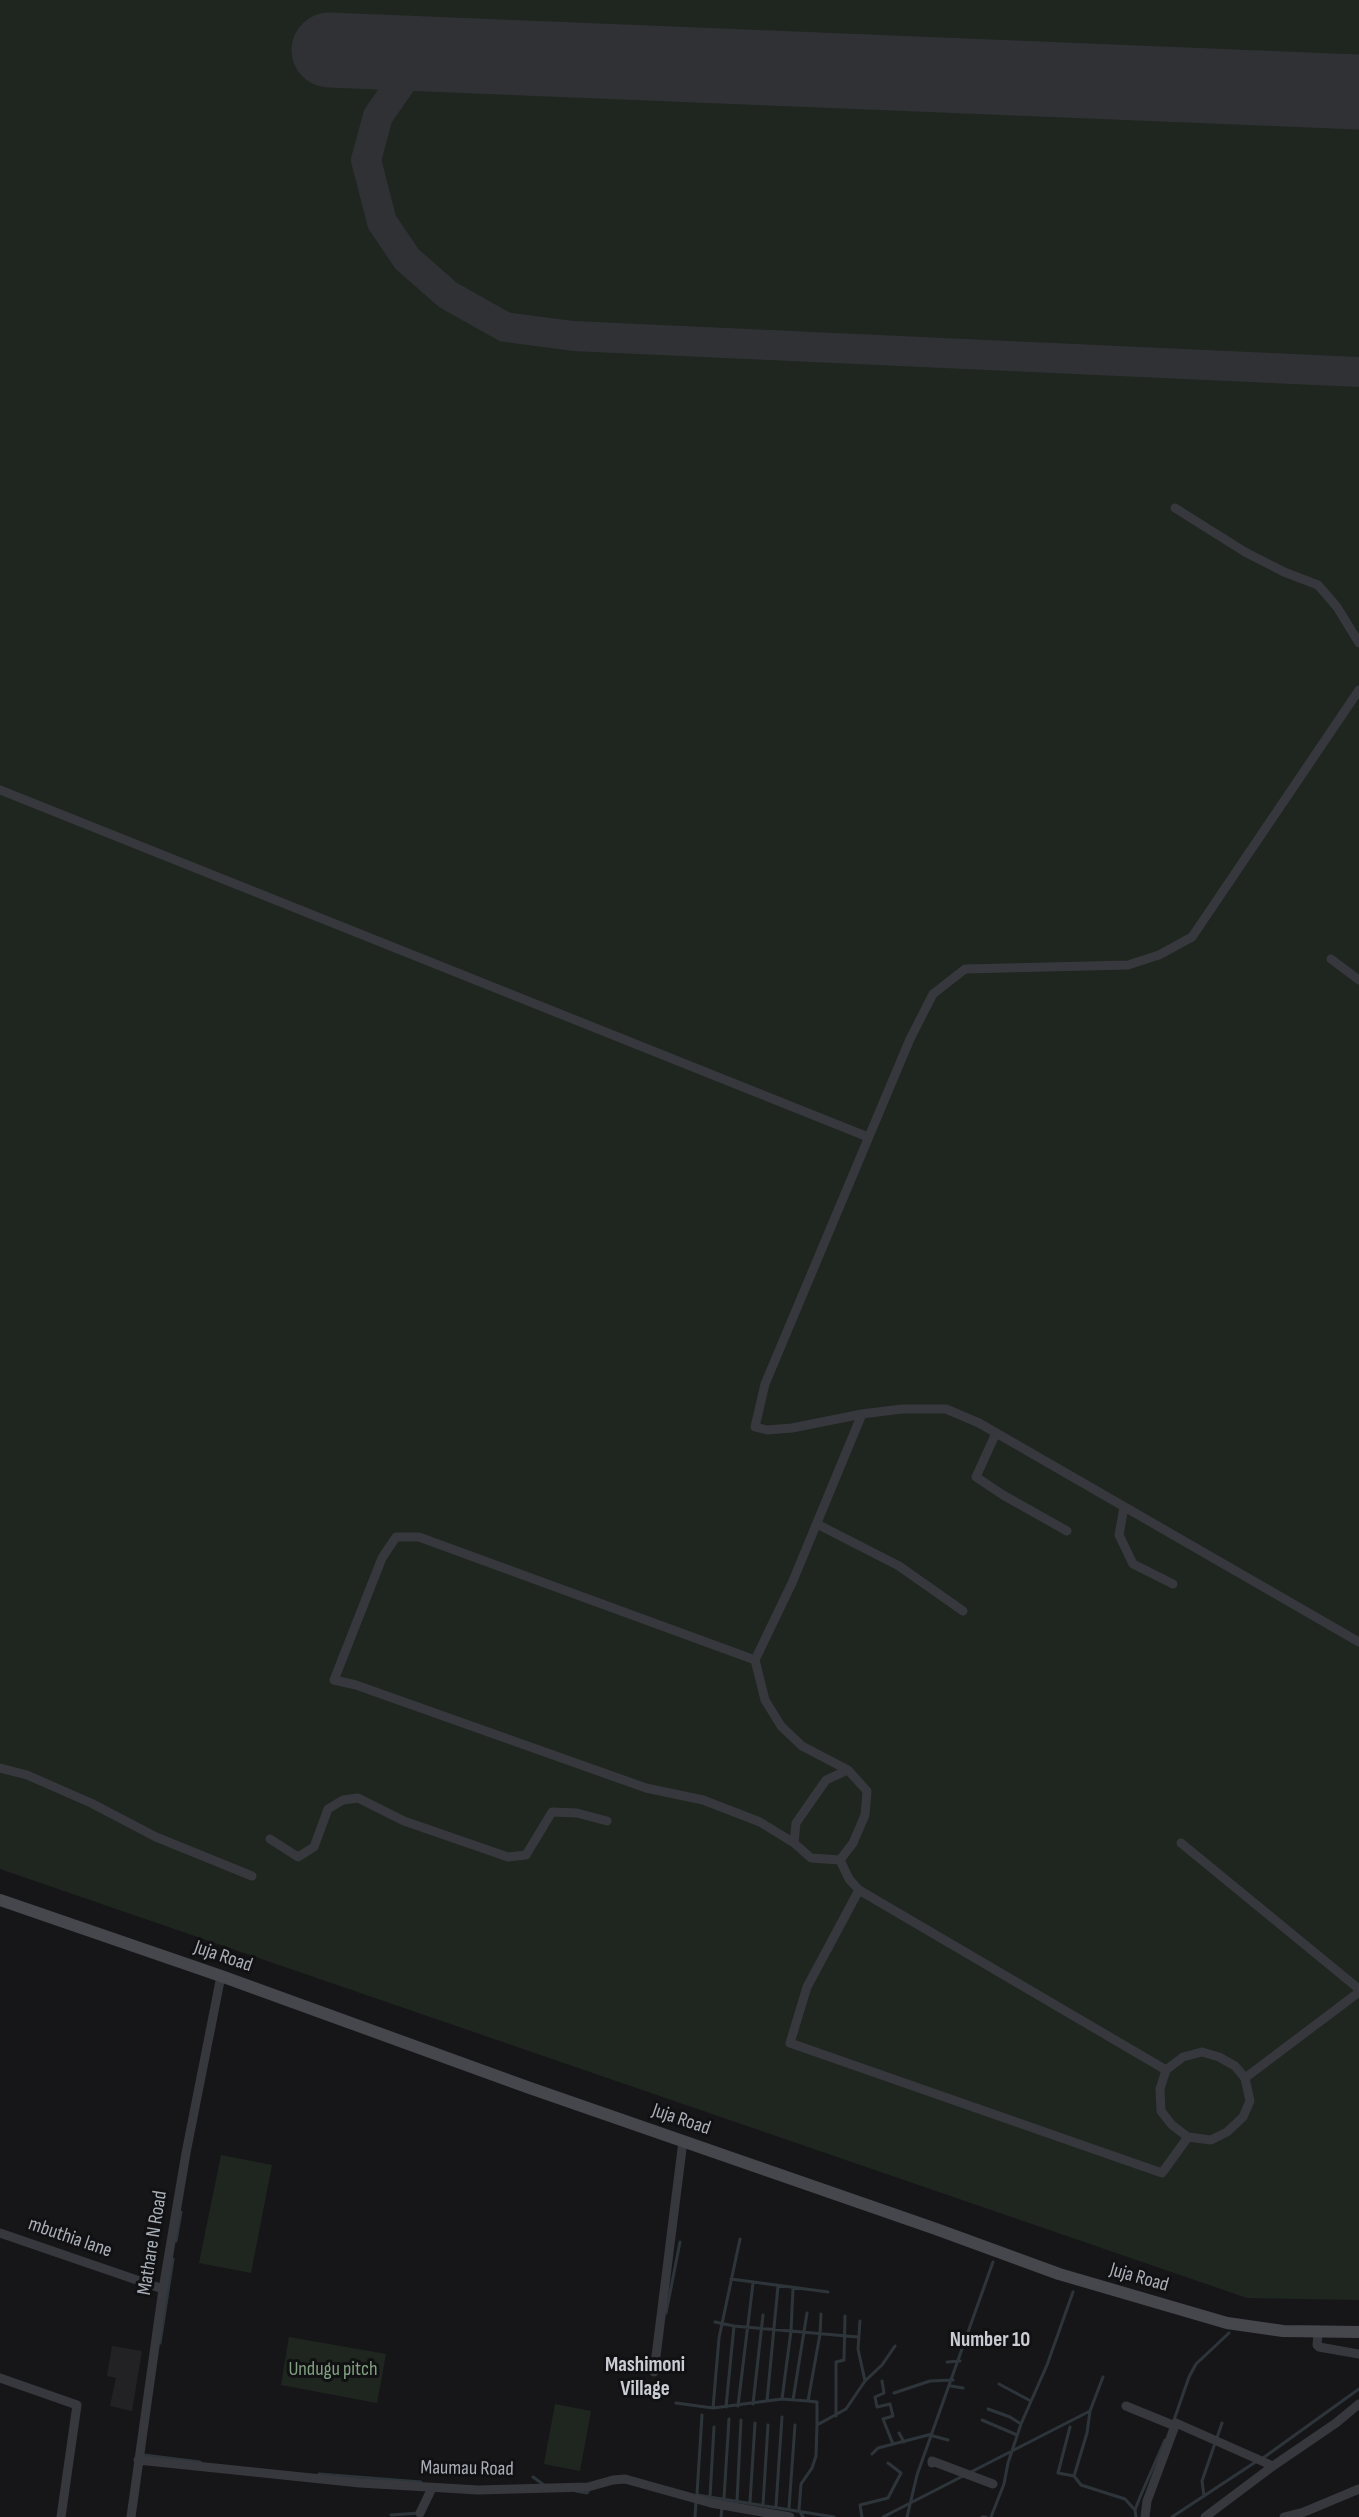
<!DOCTYPE html>
<style>
body{margin:0}
canvas{display:block;background:#161618}
</style>
<canvas width="1359" height="2517"></canvas>
<script>
const c = document.querySelector('canvas').getContext('2d');
c.lineJoin = 'round';
function fill(path, color) {
  c.fillStyle = color;
  c.fill(path, 'evenodd');
}
function poly(rows) {
  const path = new Path2D();
  for (const r of rows) {
    path.moveTo(r[0], r[1]);
    for (let i = 2; i < r.length; i += 2) path.lineTo(r[i], r[i + 1]);
  }
  return path;
}
function strokePath(path, color, width, dash) {
  c.strokeStyle = color;
  c.lineWidth = width;
  c.lineCap = dash ? 'butt' : 'round';
  c.setLineDash(dash || []);
  c.stroke(path);
}
function write(font, color, halo, rows, align = 'center') {
  c.font = font + ' "Sofia Sans Condensed",sans-serif';
  c.lineWidth = 6;
  c.setLineDash([]);
  c.textBaseline = 'middle';
  c.strokeStyle = halo;
  c.fillStyle = color;
  for (const [text, x, y, turn = 0] of rows) {
    c.save();
    c.translate(x, y);
    c.rotate((+turn || 0) * Math.PI / 180);
    c.textAlign = isNaN(turn) ? turn : align;
    if (halo) c.strokeText(text, 0, 0);
    c.fillText(text, 0, 0);
    c.restore();
  }
}
const built = poly([
 [112,2346,142,2351,132,2411,110,2406,116,2378,107,2376]
]);
const green = poly([
 [0,0,1359,0,1359,2300,1247,2298,0,1869],
 [221,2155,272,2165,251,2273,199,2263],
 [289,2337,386,2354,377,2403,281,2385],
 [555,2404,591,2411,580,2471,544,2464]
]);
const stream = poly([
 [176,2241,181,2212],
 [731,2279,828,2292],
 [666,2313,680,2242],
 [860,2321,858,2349,865,2381],
 [715,2322,734,2326,858,2337],
 [160,2343,173,2259],
 [947,2362,960,2361],
 [1103,2377,1090,2411,1087,2433,1074,2476,1081,2485,1125,2499,1135,2510],
 [882,2381,884,2393,875,2397,877,2407,890,2404,893,2416,883,2419,893,2444],
 [999,2384,1029,2400],
 [951,2386,963,2388],
 [894,2393,930,2381,953,2380],
 [782,2399,791,2331,793,2288],
 [793,2400,807,2313],
 [767,2401,778,2286],
 [808,2401,820,2334,821,2314],
 [676,2403,713,2408,782,2399,808,2401,817,2402,817,2425],
 [753,2404,763,2315],
 [738,2406,753,2283],
 [726,2407,734,2326],
 [713,2408,719,2338,740,2239],
 [988,2409,1010,2417,1021,2424],
 [836,2416,836,2362,844,2360,845,2316],
 [982,2420,1017,2435],
 [1174,2420,1189,2377,1196,2364,1229,2333],
 [1070,2427,1058,2473,1074,2476],
 [899,2433,904,2442],
 [933,2436,948,2440],
 [872,2454,878,2448,932,2434],
 [144,2455,200,2462],
 [1263,2458,1359,2389],
 [969,2473,1090,2411],
 [319,2474,421,2482],
 [533,2477,544,2485],
 [576,2491,587,2493,589,2490],
 [697,2494,702,2415],
 [697,2495,834,2517],
 [1204,2496,1202,2481,1222,2423],
 [710,2497,714,2427],
 [724,2498,729,2419],
 [737,2501,741,2420],
 [750,2502,755,2423],
 [763,2505,768,2425],
 [776,2506,782,2417],
 [789,2508,795,2425],
 [391,2515,420,2513],
 [695,2517,696,2502],
 [721,2517,722,2507],
 [803,2517,799,2510,801,2484,812,2468,816,2456,817,2425,846,2409,865,2381,882,2365,895,2346],
 [862,2517,860,2505,888,2498,901,2473,888,2463],
 [883,2517,963,2476],
 [907,2517,917,2475,993,2262],
 [982,2517,986,2517],
 [991,2517,1004,2484,1008,2463,1021,2424,1047,2365,1073,2292],
 [1136,2517,1135,2510,1140,2497,1165,2440],
 [1172,2517,1257,2461]
]);
const taxiway = poly([
 [421,54,378,116,366,160,382,222,407,259,448,295,505,327,573,336,1359,372]
]);
const runway = poly([
 [329,50,1359,92]
]);
const street = poly([
 [1175,508,1245,552,1284,572,1318,585,1337,607,1359,643],
 [1359,690,1192,937,1159,955,1128,965,965,969,933,994,910,1039,765,1384,755,1427,767,1430,792,1428,862,1414,902,1409,946,1409,979,1423,1359,1642],
 [0,790,868,1137],
 [1331,959,1359,980],
 [996,1433,976,1477,1003,1495,1067,1531],
 [1124,1507,1119,1535,1133,1564,1173,1584],
 [817,1524,899,1566,963,1611],
 [755,1660,792,1583,862,1414],
 [0,1768,27,1775,91,1803,156,1837,252,1876],
 [848,1770,867,1791,865,1815,853,1843,840,1860,811,1858,794,1843,796,1823,826,1780,848,1770],
 [270,1839,298,1857,314,1847,328,1809,343,1800,358,1798,404,1821,508,1857,526,1855,552,1812,577,1813,607,1821],
 [794,1843,760,1822,703,1800,646,1788,356,1685,334,1680,382,1558,396,1537,419,1537,755,1660,765,1700,781,1726,802,1746,848,1770],
 [1181,1843,1359,1989],
 [840,1860,849,1879,859,1890],
 [1202,2052,1219,2057,1235,2066,1245,2078,1250,2101,1243,2117,1227,2132,1211,2140,1188,2137,1172,2125,1161,2111,1160,2089,1166,2070,1183,2057,1202,2052],
 [1166,2070,859,1890,807,1987,790,2043,1162,2173,1188,2137],
 [1245,2078,1359,1992],
 [0,2233,163,2289],
 [1318,2333,1317,2345,1319,2347,1359,2354],
 [654,2372,683,2141],
 [0,2378,77,2405,61,2517],
 [1126,2406,1175,2426],
 [138,2460,360,2483,478,2490,588,2487,613,2480,625,2479,711,2503,790,2517],
 [932,2463,932,2461,993,2484],
 [420,2513,432,2488],
 [131,2517,163,2289,186,2153,221,1976],
 [1145,2517,1147,2501,1176,2423,1273,2466],
 [1205,2517,1273,2466,1336,2423,1359,2404],
 [1284,2517,1304,2512,1359,2489]
]);
const secondary = poly([
 [0,1900,221,1976,527,2087,936,2229,1059,2274,1227,2323,1283,2331,1359,2332]
]);
const streetNames = [
 ["Juja Road",223,1957,19],
 ["Juja Road",681,2120,19],
 ["mbuthia lane",70,2238,19],
 ["Mathare N Road",153,2243,-81],
 ["Juja Road",1139,2278,16],
 ["Maumau Road",467,2469,1]
];
const parkNames = [
 ["Undugu pitch",333,2370]
];
const neighbourhoodNames = [
 ["Number 10",990,2341],
 ["Mashimoni",645,2366],
 ["Village",645,2390]
];
fill(built, '#222225');
fill(green, '#1e261f');
strokePath(stream, '#2d353b', 3);
strokePath(taxiway, '#303135', 30);
strokePath(runway, '#303135', 75);
strokePath(street, '#37383d', 9);
strokePath(secondary, '#45474d', 12);
write('20px', '#a9aeb7', '#111113', streetNames);
write('20px', '#81a182', '#111113', parkNames);
write('bold 21px', '#caccd4', '#111113', neighbourhoodNames);
</script>
